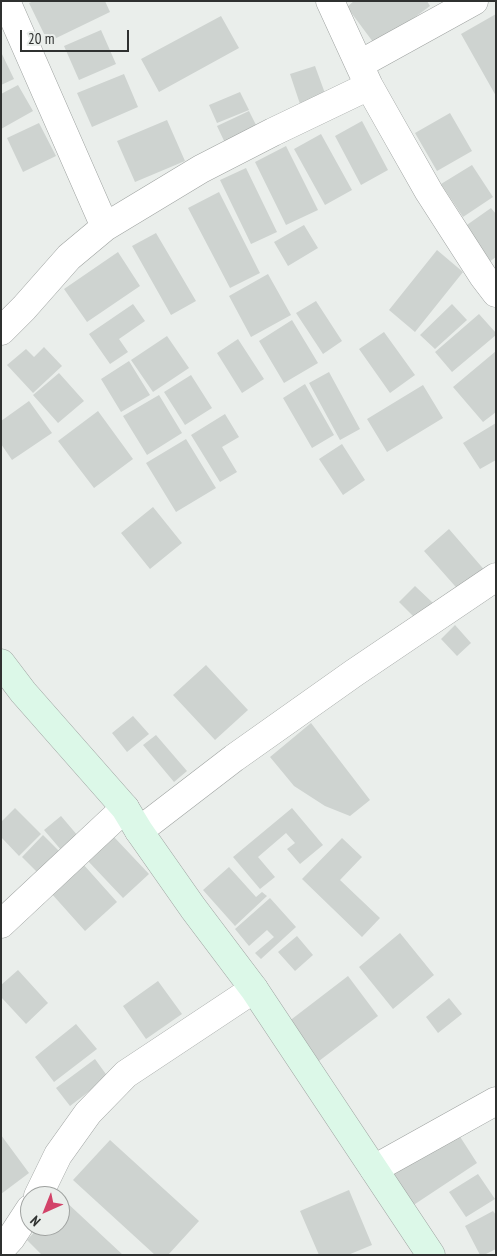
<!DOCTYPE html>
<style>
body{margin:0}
#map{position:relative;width:497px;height:1256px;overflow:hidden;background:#eaeeeb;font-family:"PT Sans Narrow",sans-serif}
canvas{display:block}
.frame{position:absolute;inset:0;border:2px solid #2f3130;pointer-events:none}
.north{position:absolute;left:20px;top:1186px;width:50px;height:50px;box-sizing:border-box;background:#eaeeeb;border:1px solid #9fa2a0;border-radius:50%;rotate:224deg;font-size:14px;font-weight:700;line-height:20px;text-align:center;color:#2f3130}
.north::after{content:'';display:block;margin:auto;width:18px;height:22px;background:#d24369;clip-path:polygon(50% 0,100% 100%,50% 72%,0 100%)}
.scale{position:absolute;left:20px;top:30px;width:109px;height:22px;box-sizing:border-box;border:2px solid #2f3130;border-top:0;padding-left:6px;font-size:15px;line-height:18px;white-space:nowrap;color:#2f3130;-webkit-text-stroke:4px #eaeeeb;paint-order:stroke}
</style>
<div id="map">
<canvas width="497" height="1256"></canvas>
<div class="frame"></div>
<div class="north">N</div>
<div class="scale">20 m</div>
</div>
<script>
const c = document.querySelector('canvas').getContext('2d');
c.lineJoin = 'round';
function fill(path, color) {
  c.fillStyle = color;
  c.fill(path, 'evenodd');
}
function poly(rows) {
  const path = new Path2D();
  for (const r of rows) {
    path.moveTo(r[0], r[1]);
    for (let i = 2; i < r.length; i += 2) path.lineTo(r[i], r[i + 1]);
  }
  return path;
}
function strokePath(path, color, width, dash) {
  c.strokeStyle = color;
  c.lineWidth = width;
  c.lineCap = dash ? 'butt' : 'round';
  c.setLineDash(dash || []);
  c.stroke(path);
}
const building = poly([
 [34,1,105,1,110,12,48,42,29,3],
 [354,1,427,1,430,6,376,46,347,7],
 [496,14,496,96,461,34],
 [221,16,239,48,159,92,141,59],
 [101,30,116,64,79,80,64,46],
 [1,52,14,79,1,85],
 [315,66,326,96,300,104,290,74],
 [124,74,138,107,92,127,77,93],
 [18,85,33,111,1,129,1,94],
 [240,92,249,110,217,123,209,105],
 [249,111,259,131,226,145,217,126],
 [450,113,472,151,437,171,415,133],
 [167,120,185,161,135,182,117,141],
 [362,121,388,170,361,185,335,136],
 [39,123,56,156,23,172,7,138],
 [321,134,352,190,325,205,294,149],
 [286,146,318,210,286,225,255,162],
 [472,165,493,197,463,217,441,184],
 [246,168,277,232,251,244,220,180],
 [219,192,260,273,230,288,188,208],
 [491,208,496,214,496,257,489,262,464,227],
 [304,225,318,248,288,266,274,242],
 [156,233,196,301,171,315,132,246],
 [437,250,463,272,415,332,389,310],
 [118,252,140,286,87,322,64,289],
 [268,274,291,315,251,337,229,296],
 [316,301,342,341,323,354,296,313],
 [133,304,145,321,119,339,128,352,110,364,89,334],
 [452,304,467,320,435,349,420,335],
 [479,314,496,333,496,335,452,372,435,352],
 [292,320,318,363,284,383,259,341],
 [384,332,415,375,390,393,359,349],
 [167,336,189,368,153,392,131,360],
 [238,339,264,379,242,393,217,353],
 [44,347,62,366,33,393,7,365,26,349,34,357],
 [496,351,496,412,483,422,453,387],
 [129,361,150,395,121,412,101,379],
 [329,372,360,429,340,440,309,383],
 [59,373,84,401,58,423,33,395],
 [191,375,212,408,185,425,164,392],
 [305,384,334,435,312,448,283,398],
 [423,385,443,418,387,452,367,419],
 [159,395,182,433,147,455,123,416],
 [29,401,52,433,12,460,1,444,1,421],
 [98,411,133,459,94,488,58,441],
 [225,414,239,437,222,447,237,472,220,482,191,435],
 [496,423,496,460,480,469,463,443],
 [186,439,216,488,176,512,146,463],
 [342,444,365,480,343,495,319,459],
 [153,507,182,543,150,569,121,533],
 [449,529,487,573,462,594,424,551],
 [415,586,433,603,417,620,399,602],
 [455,625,471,643,457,656,441,639],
 [206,665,248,710,215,740,173,695],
 [133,716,149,734,127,752,112,733],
 [311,723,370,800,350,816,325,806,294,786,270,757],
 [156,735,187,771,174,782,143,745],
 [15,808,41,834,19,856,1,837,1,822],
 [292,808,323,845,300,864,287,849,295,843,286,833,258,857,275,877,260,889,233,857],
 [61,816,78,836,62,851,44,830],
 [43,835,61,853,40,875,22,857],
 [114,837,149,874,123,898,88,861],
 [342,838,362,857,340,880,380,918,362,937,302,879],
 [83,864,117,902,85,931,51,893],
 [229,867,256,897,262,892,267,896,235,926,203,890],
 [270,898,296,927,261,959,255,953,274,937,267,930,249,946,235,929],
 [400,933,434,975,393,1009,359,967],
 [297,936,313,955,295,971,278,952],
 [18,970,48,1003,26,1024,1,997,1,985],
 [348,976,378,1016,319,1061,288,1022],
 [158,981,182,1014,146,1039,123,1006],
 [449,998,462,1014,438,1033,426,1017],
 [76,1024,97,1049,54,1082,35,1057],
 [95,1059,108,1077,70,1106,56,1088],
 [457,1132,477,1163,406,1210,385,1178],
 [1,1135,29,1173,1,1194],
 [110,1140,199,1221,168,1255,155,1255,73,1180],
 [478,1174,495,1199,466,1217,449,1192],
 [349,1190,372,1245,348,1255,319,1255,300,1211],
 [64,1200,123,1255,42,1255,27,1240,40,1226,60,1226,60,1205],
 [493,1211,496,1215,496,1249,484,1255,480,1255,465,1226]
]);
const street = poly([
 [6,1,105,227],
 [330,1,369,86,391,125,429,192,483,276,496,293],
 [360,64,474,1],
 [1,331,24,308,69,257,105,227,201,169,273,132,369,86],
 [139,831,234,758,354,673,496,577],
 [1,924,125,808],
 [374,1169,496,1101],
 [38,1196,58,1155,88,1113,126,1074,254,989],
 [1,1249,11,1238,30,1209]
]);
const secondary = poly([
 [1,663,23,692,125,808,139,831,193,908,254,989,431,1255]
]);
fill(building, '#ced3d0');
strokePath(street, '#9ea2a0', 29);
strokePath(secondary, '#9ea2a0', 29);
strokePath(street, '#fff', 28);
strokePath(secondary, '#dcf8e8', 28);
</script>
